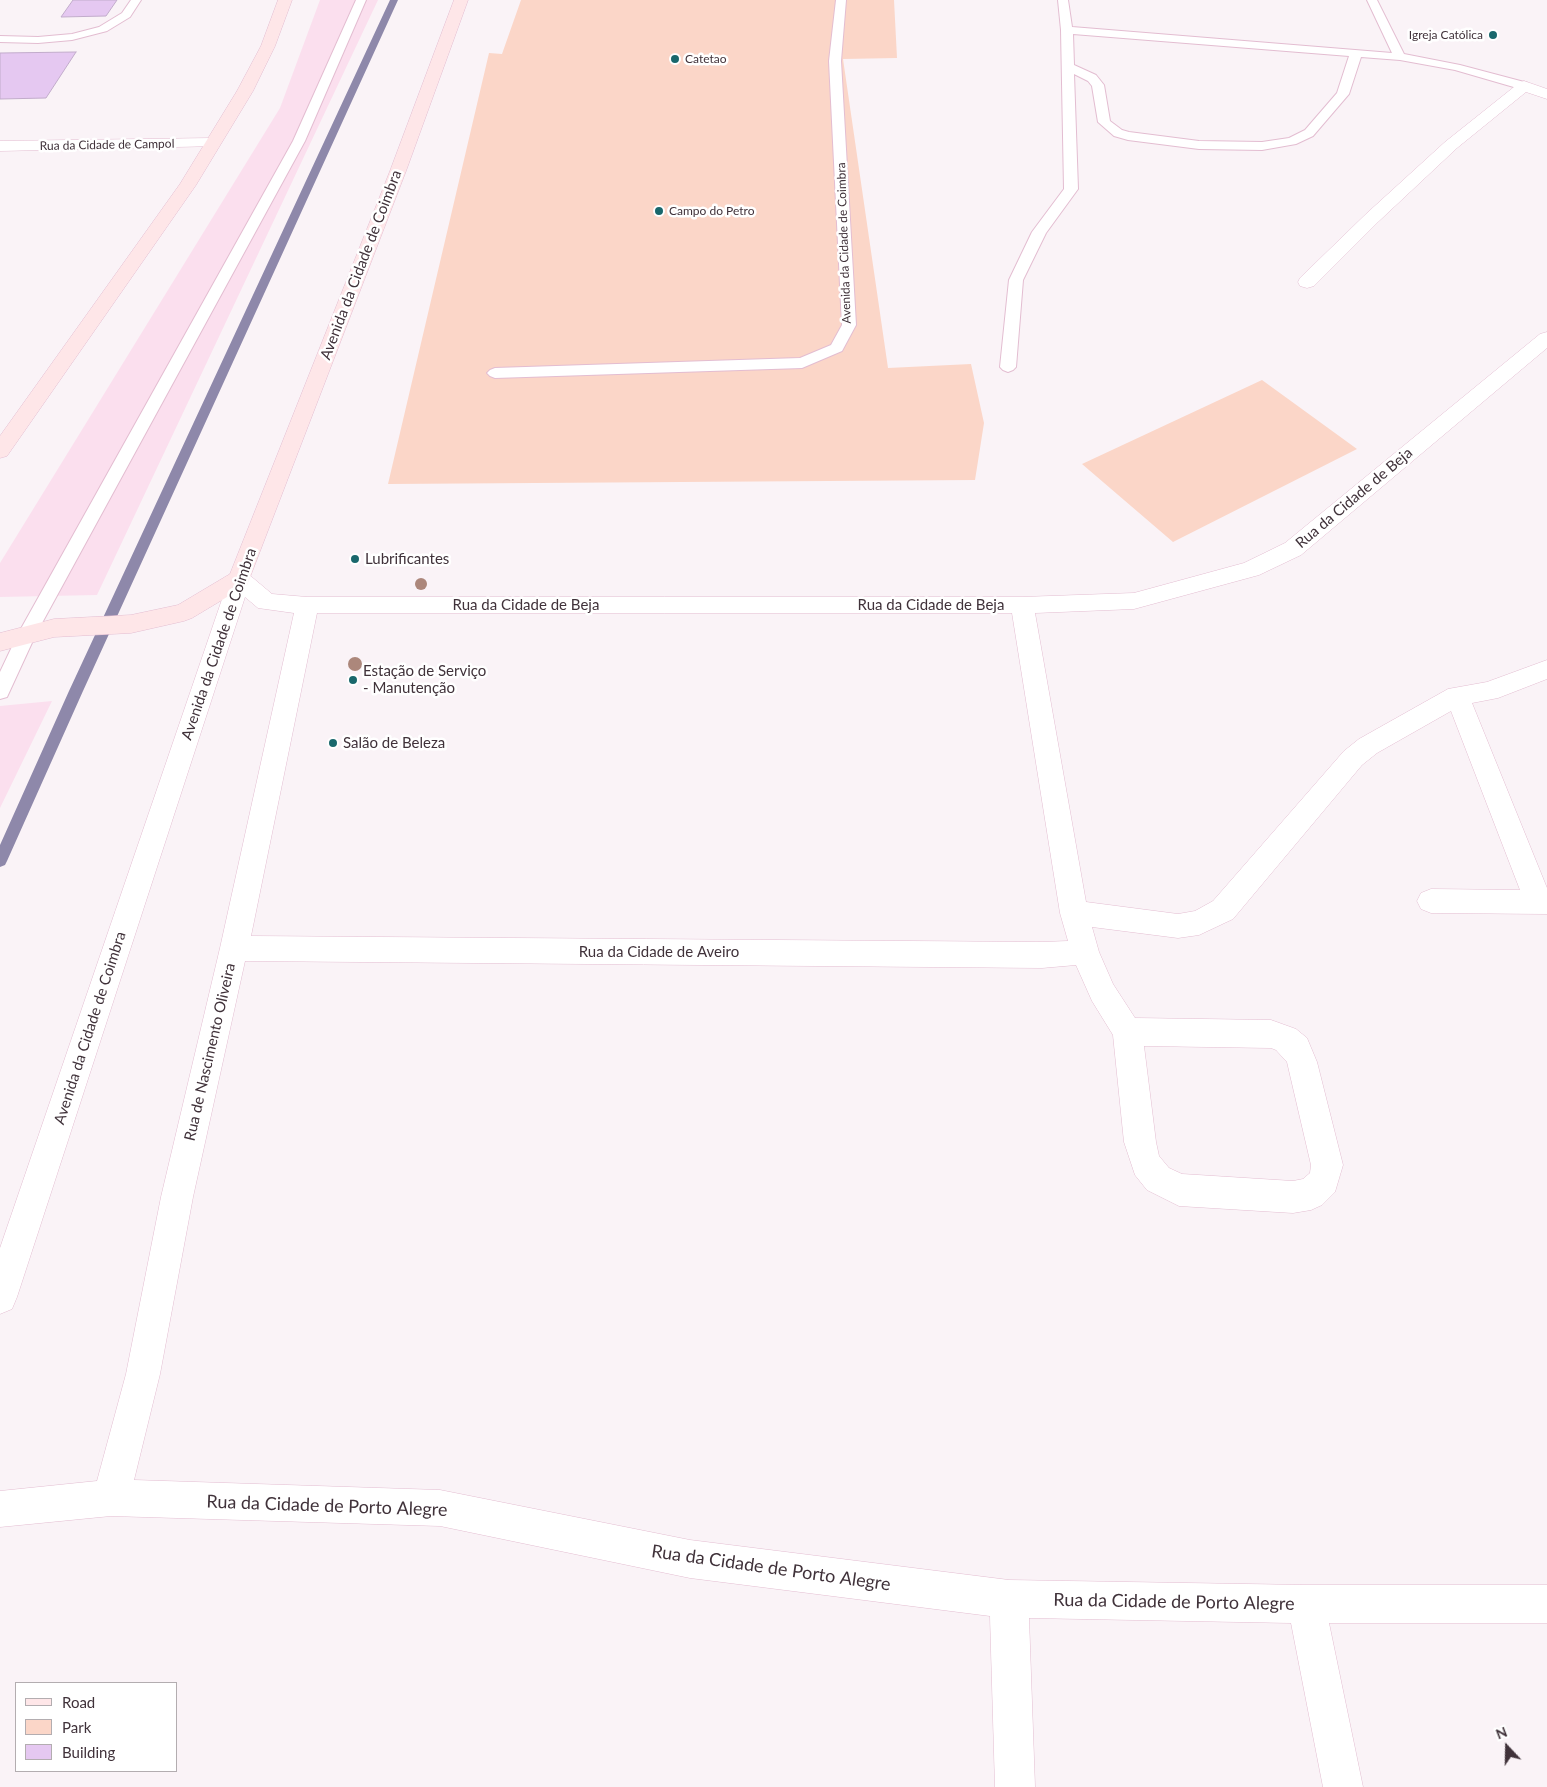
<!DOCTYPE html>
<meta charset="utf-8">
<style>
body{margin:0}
#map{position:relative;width:1547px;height:1787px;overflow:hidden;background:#faf3f7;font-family:Lato,sans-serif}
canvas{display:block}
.legend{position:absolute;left:15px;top:1682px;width:162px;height:90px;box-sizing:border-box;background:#fff;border:1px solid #b3adb0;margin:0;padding:6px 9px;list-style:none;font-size:15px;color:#40323a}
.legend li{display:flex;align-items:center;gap:10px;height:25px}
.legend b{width:25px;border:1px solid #b3adb0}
.north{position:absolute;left:1482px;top:1722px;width:50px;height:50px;-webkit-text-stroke:4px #fff;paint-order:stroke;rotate:339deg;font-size:14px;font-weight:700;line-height:20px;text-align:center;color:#40323a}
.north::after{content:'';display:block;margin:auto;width:18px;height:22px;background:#40323a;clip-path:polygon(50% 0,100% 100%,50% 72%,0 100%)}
</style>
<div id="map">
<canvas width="1547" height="1787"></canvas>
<ul class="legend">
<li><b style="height:6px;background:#fee6e8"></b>Road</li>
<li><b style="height:14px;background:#fbd6c8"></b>Park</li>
<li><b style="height:14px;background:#e5c8f1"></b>Building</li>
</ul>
<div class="north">N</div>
</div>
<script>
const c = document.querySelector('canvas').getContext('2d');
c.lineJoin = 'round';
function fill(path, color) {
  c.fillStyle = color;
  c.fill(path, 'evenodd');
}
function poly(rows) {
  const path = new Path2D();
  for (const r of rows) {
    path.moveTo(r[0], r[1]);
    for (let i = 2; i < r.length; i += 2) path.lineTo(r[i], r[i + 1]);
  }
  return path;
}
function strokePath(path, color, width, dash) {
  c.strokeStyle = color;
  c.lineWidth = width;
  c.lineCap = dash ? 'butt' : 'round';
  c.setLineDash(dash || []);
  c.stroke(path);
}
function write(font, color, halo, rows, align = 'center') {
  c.font = font + ' Lato,sans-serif';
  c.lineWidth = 5;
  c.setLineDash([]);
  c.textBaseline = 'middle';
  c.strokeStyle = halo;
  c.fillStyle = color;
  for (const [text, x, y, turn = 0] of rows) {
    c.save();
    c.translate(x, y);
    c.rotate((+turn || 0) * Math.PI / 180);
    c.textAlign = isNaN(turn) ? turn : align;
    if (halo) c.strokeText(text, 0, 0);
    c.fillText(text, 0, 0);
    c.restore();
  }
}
const built = poly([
 [320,0,378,0,97,595,0,597,0,563,280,108],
 [52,701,0,808,0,706]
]);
const green = poly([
 [521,0,894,0,897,58,843,59,888,368,971,364,984,423,975,480,388,484,489,53,502,54],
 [1262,380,1357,449,1173,542,1082,464]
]);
const stream = poly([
 [390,0,398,0,83,691,7,861,5,865,0,867,0,845,69,691,390,0]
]);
const building = poly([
 [73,0,117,0,106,16,61,17,73,0],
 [76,52,46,98,0,99,0,53,76,52]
]);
const lane = poly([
 [131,0,141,0,130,17,107,31,72,40,38,43,0,42,0,36,38,37,72,34,99,27,122,13,131,0],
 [356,0,366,0,305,141,36,634,7,697,0,699,0,672,18,634,293,141,356,0],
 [836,0,846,0,841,61,856,325,842,351,802,368,495,378,490,376,487,373,490,370,495,368,800,358,831,345,842,325,829,61,836,0],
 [1058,0,1068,0,1072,27,1392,53,1367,0,1377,0,1404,54,1460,65,1528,83,1530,86,1524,90,1455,70,1400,60,1361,57,1349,94,1313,136,1296,144,1262,150,1199,149,1128,140,1114,136,1098,122,1092,86,1088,81,1074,74,1078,189,1046,233,1023,280,1016,367,1013,370,1008,372,1003,370,1000,367,1009,280,1032,232,1064,189,1061,30,1058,0],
 [1073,34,1349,56,1337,93,1305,130,1289,138,1262,142,1199,141,1129,132,1122,130,1110,121,1104,85,1096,75,1074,65,1073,34]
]);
const street = poly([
 [1524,81,1547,89,1547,99,1526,92,1457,148,1378,222,1314,286,1307,288,1300,286,1298,282,1300,278,1366,214,1445,142,1519,83,1524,81],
 [213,138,219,140,221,143,219,146,0,151,0,141,213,138],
 [1547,332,1547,348,1301,555,1259,575,1134,609,1035,613,1086,902,1178,914,1195,911,1213,901,1344,751,1359,739,1448,689,1487,682,1547,660,1547,679,1498,698,1472,703,1547,888,1547,914,1431,913,1421,909,1417,901,1421,893,1431,889,1520,890,1451,711,1377,753,1362,765,1233,919,1199,935,1178,938,1092,927,1099,952,1113,984,1135,1018,1271,1020,1296,1029,1307,1038,1317,1062,1343,1165,1335,1192,1322,1205,1311,1210,1293,1213,1179,1206,1147,1190,1135,1175,1124,1142,1113,1035,1092,1001,1076,965,1042,968,245,961,193,1197,160,1374,134,1480,440,1490,690,1540,1009,1580,1306,1585,1547,1585,1547,1623,1329,1623,1363,1787,1323,1787,1291,1623,1029,1618,1035,1787,995,1787,990,1616,690,1578,440,1526,111,1516,0,1527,0,1491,97,1481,126,1374,161,1197,220,948,294,613,258,608,245,597,17,1297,12,1309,0,1314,0,1248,231,573,239,571,247,573,272,594,307,597,1022,597,1134,593,1244,563,1285,543,1540,334,1547,332],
 [317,613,1012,613,1060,913,1068,941,1042,942,251,936,317,613],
 [1144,1046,1271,1048,1276,1050,1287,1062,1311,1165,1310,1173,1303,1179,1293,1181,1182,1174,1169,1168,1159,1156,1156,1142,1144,1046]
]);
const secondary = poly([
 [278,0,292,0,275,46,253,91,196,185,7,456,0,458,0,436,180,184,237,91,261,46,278,0],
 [454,0,468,0,406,171,247,585,192,618,184,621,131,633,54,637,0,651,0,633,54,619,131,615,178,605,230,574,390,171,454,0]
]);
const trees = [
 [421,584,6],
 [355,664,7]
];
const markers = [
 [1493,35,5,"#19676c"],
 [675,59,5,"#19676c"],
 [659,211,5,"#19676c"],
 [355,559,5,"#19676c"],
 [353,680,5,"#19676c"],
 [333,743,5,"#19676c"]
];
const farPoinames = [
 ["Igreja Católica",1483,35,"right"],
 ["Catetao",685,59],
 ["Campo do Petro",669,211]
];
const farStreetnames = [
 ["Rua da Cidade de Campol",107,145,-1],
 ["Avenida da Cidade de Coimbra",844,243,-92]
];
const streetNames = [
 ["Avenida da Cidade de Coimbra",361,265,-69],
 ["Rua da Cidade de Beja",1354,498,-40],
 ["Rua da Cidade de Beja",526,605],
 ["Rua da Cidade de Beja",931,605],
 ["Avenida da Cidade de Coimbra",219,644,-71],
 ["Rua da Cidade de Aveiro",659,952],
 ["Avenida da Cidade de Coimbra",90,1028,-72],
 ["Rua de Nascimento Oliveira",210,1052,-77]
];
const poiNames = [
 ["Lubrificantes",365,559],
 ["Estação de Serviço",363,671],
 ["- Manutenção",363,688],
 ["Salão de Beleza",343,743]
];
const nearStreetnames = [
 ["Rua da Cidade de Porto Alegre",327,1506,2],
 ["Rua da Cidade de Porto Alegre",771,1568,8],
 ["Rua da Cidade de Porto Alegre",1174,1602,1]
];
fill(built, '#fbdfee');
fill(green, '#fbd6c8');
fill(stream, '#8e88aa');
fill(building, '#e5c8f1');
strokePath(building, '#c2accb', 1);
strokePath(lane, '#e3bdd1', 2);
strokePath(street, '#e3bdd1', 1);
strokePath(secondary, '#e3bdd1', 1);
fill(lane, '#fff');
fill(street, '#fff');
fill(secondary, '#fee6e8');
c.fillStyle = '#ac877b';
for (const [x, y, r] of trees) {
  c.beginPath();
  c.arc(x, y, r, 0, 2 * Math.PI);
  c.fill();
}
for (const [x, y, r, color] of markers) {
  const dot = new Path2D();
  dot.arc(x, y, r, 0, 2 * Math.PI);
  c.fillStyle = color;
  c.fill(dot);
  strokePath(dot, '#fff', 2);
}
write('12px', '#40323a', '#fff', farPoinames, 'left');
write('12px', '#40323a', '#fff', farStreetnames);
write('15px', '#40323a', '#fff', streetNames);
write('15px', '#40323a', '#fff', poiNames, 'left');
write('18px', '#40323a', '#fff', nearStreetnames);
</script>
